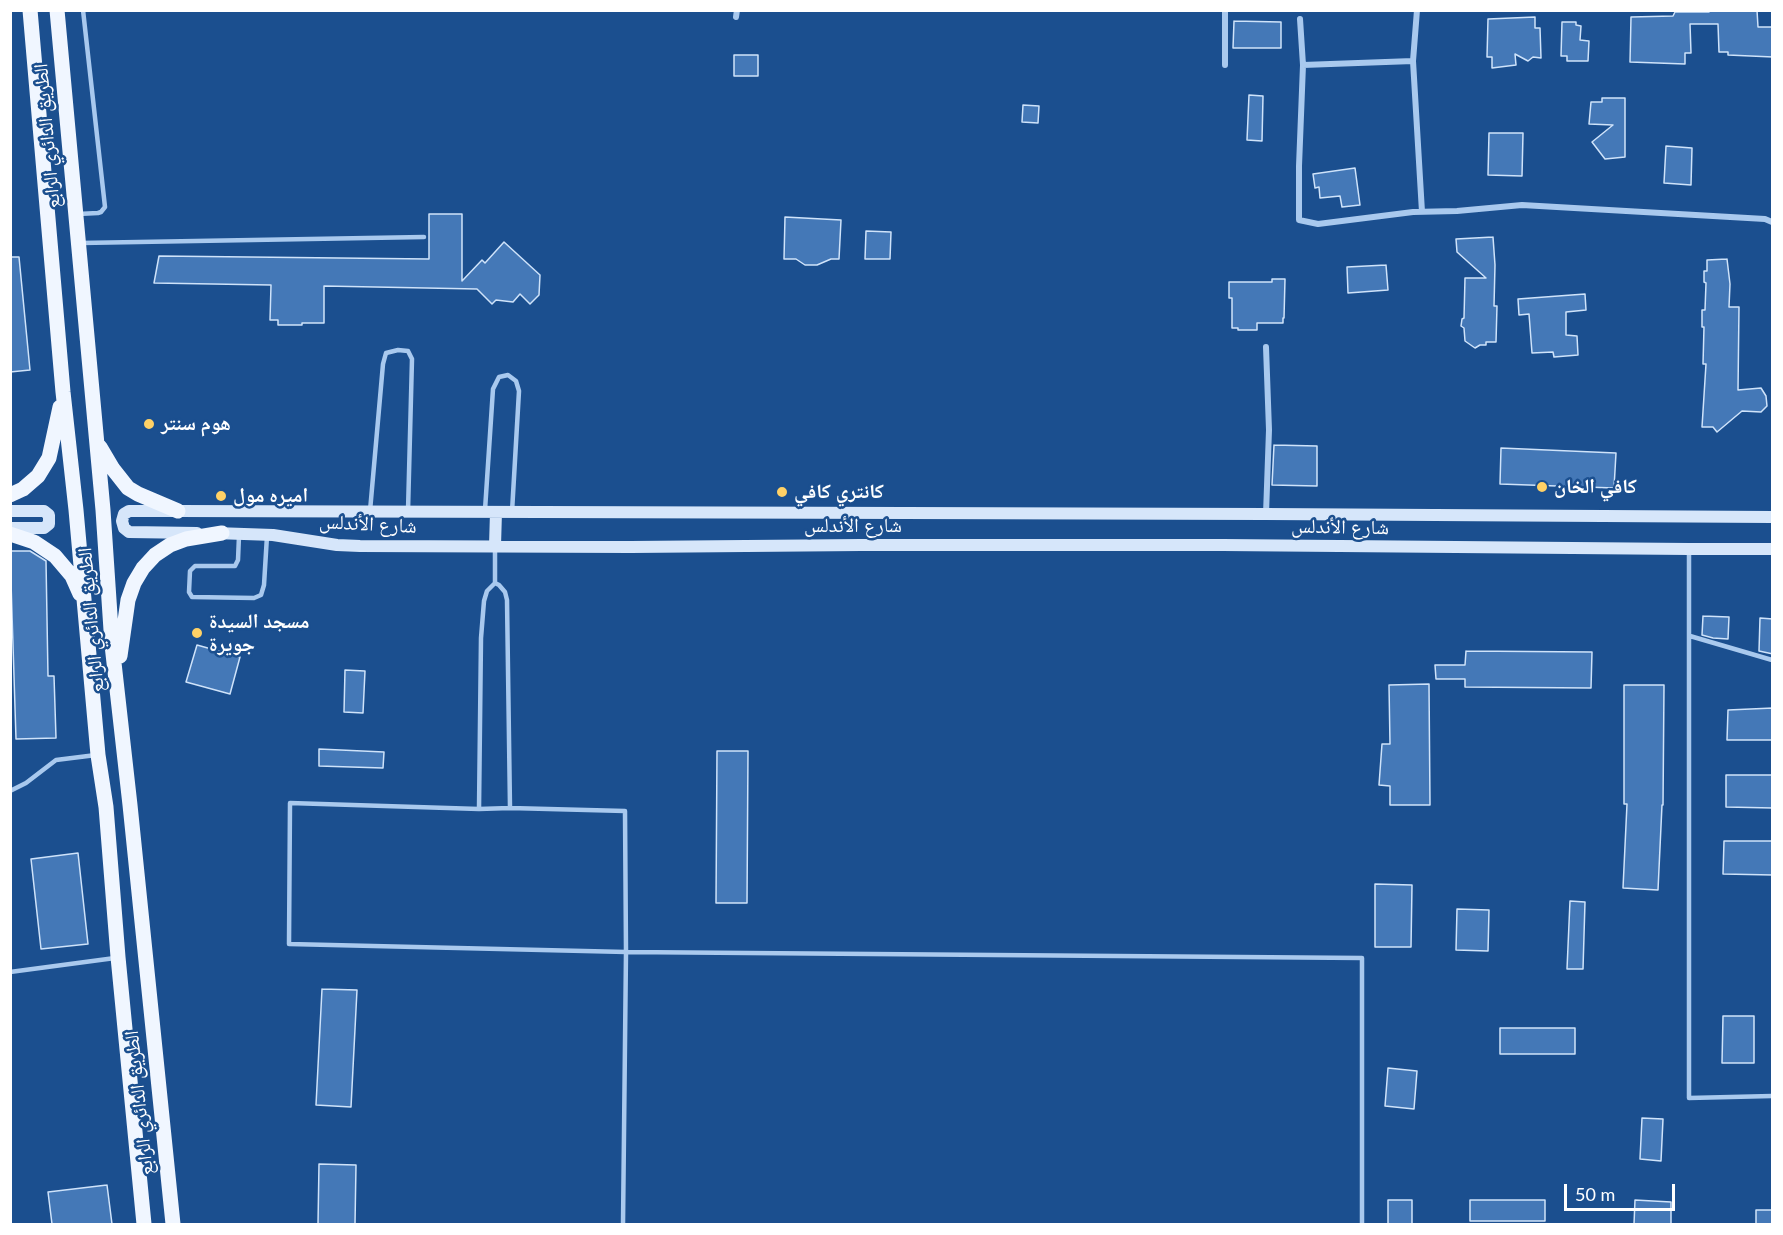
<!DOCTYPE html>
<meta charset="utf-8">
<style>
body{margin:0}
#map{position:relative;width:1783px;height:1235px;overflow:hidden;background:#1b4f8f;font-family:Lato,sans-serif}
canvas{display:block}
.frame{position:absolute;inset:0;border:12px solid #fff;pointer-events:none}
.scale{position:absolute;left:1564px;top:1184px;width:111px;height:27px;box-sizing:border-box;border:3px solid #fff;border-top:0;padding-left:8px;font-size:18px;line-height:21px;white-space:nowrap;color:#fff;-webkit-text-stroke:4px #1b4f8f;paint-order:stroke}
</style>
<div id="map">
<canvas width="1783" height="1235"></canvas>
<div class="frame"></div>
<div class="scale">50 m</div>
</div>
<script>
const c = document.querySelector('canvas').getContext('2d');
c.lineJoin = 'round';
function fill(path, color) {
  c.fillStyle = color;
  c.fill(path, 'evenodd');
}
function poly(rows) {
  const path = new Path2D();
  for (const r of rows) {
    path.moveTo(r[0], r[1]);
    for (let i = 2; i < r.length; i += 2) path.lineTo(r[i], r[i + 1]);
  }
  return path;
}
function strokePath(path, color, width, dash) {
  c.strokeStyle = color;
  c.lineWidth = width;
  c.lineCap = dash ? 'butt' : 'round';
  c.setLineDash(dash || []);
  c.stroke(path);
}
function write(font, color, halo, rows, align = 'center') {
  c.font = font + ' Lato,"Noto Naskh Arabic",sans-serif';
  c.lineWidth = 5;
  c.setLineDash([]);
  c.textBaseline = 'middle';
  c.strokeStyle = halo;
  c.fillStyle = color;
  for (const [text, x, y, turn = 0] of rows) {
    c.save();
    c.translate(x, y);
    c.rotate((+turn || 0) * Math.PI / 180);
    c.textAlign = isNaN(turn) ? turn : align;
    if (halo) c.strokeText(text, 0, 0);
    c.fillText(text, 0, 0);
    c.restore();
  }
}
const building = poly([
 [1709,10,1757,10,1758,27,1773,27,1773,57,1728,55,1728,52,1719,52,1718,24,1690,24,1691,53,1685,53,1685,64,1630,62,1631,17,1673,16,1675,12,1709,12,1709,10],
 [1535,17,1535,28,1540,28,1541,58,1533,57,1528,61,1515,54,1516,65,1492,68,1492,57,1487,57,1488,19,1535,17],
 [1234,21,1281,22,1281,48,1233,48,1234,21],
 [1562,22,1576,22,1576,25,1581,26,1580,40,1589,41,1588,61,1567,61,1567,56,1561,56,1562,22],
 [734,55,758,55,758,76,734,76,734,55],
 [1249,95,1263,96,1262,141,1247,140,1249,95],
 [1602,98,1625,98,1625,157,1605,159,1592,142,1613,125,1589,124,1591,102,1602,102,1602,98],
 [1023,105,1039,106,1038,123,1022,122,1023,105],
 [1489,133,1523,133,1522,176,1488,175,1489,133],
 [1666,146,1692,148,1691,185,1664,183,1666,146],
 [1355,168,1360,205,1342,207,1340,196,1320,198,1319,187,1315,188,1313,174,1355,168],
 [429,214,462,214,462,281,482,260,485,263,504,242,540,275,539,295,530,304,520,294,513,302,496,300,492,304,477,289,324,286,324,323,302,323,302,325,278,325,278,320,270,320,271,285,154,283,159,256,429,259,429,214],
 [785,217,841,220,839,259,831,259,817,265,805,265,796,259,784,259,785,217],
 [866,231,891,232,890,259,865,259,866,231],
 [1493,237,1495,265,1494,306,1497,306,1496,342,1486,342,1486,345,1480,345,1475,348,1465,341,1464,328,1461,326,1462,319,1464,318,1465,278,1486,278,1457,252,1456,239,1493,237],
 [10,257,19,257,30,370,10,372,10,257],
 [1727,259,1730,284,1729,307,1739,307,1738,390,1761,388,1766,396,1767,406,1761,412,1742,411,1717,432,1713,427,1702,427,1706,364,1703,364,1704,327,1702,327,1702,310,1705,310,1706,283,1704,282,1704,271,1707,271,1707,260,1727,259],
 [1386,265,1388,290,1348,293,1347,267,1386,265],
 [1272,279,1285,279,1284,318,1283,318,1283,323,1257,323,1257,330,1238,330,1238,328,1232,328,1232,298,1229,298,1229,282,1272,282,1272,279],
 [1585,294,1586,310,1566,312,1566,335,1577,336,1578,355,1554,357,1553,352,1532,353,1529,314,1519,315,1518,299,1585,294],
 [1274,445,1317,446,1317,486,1272,485,1274,445],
 [1501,448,1616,453,1614,488,1500,484,1501,448],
 [10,551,30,551,46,561,48,676,54,676,56,738,16,739,10,551],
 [1703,616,1729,617,1728,639,1713,638,1702,635,1703,616],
 [1760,618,1773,619,1773,654,1759,651,1760,618],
 [197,645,240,657,230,694,186,682,197,645],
 [1466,651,1592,652,1591,688,1465,687,1465,679,1436,679,1435,665,1465,665,1466,651],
 [345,670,365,671,363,713,344,712,345,670],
 [1429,684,1430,805,1390,805,1390,786,1379,785,1382,744,1390,744,1389,685,1429,684],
 [1624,685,1664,685,1663,805,1662,805,1658,890,1623,888,1627,804,1624,804,1624,685],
 [1773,708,1773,740,1727,740,1728,710,1773,708],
 [319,749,384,752,383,768,319,766,319,749],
 [717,751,748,751,747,903,716,903,717,751],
 [1726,775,1773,775,1773,808,1726,807,1726,775],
 [1724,841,1773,841,1773,875,1723,874,1724,841],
 [78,853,88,944,41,949,31,859,78,853],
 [1375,884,1412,885,1411,947,1375,947,1375,884],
 [1570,901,1585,902,1583,969,1567,969,1570,901],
 [1457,909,1489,910,1488,951,1456,950,1457,909],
 [322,989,357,990,351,1107,316,1105,322,989],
 [1723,1016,1754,1016,1754,1063,1722,1063,1723,1016],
 [1500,1028,1575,1028,1575,1054,1500,1054,1500,1028],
 [1388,1068,1417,1071,1414,1109,1385,1106,1388,1068],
 [1642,1118,1663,1119,1661,1161,1640,1159,1642,1118],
 [319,1164,356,1165,355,1224,318,1224,319,1164],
 [107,1185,112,1224,52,1224,48,1192,107,1185],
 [1388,1200,1412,1200,1412,1224,1388,1224,1388,1200],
 [1470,1200,1545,1200,1545,1221,1470,1221,1470,1200],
 [1635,1200,1671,1202,1671,1224,1634,1224,1635,1200],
 [1756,1210,1773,1210,1773,1224,1756,1224,1756,1210]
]);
const lane = poly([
 [78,214,98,213,101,212,105,207,83,10],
 [81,243,424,237],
 [485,510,493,389,499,377,508,375,516,381,519,391,512,512],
 [370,511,383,364,386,353,398,350,408,351,412,359,408,511],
 [239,536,238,560,235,566,195,566,190,571,189,592,192,597,254,598,261,595,264,585,267,536],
 [1689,549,1689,1098,1772,1096],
 [495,583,499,585,505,592,507,600,510,808],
 [1690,636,1772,660],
 [10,791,26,783,56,760,96,755],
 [479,809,481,638,484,601,487,591,495,583,495,549],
 [10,972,115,958],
 [623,1224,626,952,625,811,510,808,479,809,290,803,289,944,626,952,1362,958,1362,1224]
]);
const street = poly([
 [736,17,737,10],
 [1300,19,1303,65,1299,166,1299,220,1318,224,1413,212,1457,211,1522,205,1765,219,1772,222],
 [1413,61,1417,10],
 [1225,65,1225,10],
 [1303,65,1413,61,1422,212],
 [1266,347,1269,430,1266,514]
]);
const secondary = poly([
 [10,511,44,511,49,515,49,524,44,528,10,528],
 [197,533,129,532,124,528,122,521,124,514,129,511,178,511,1266,514,1772,517],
 [215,533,273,535,337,545,360,546,631,547,861,545,1223,545,1689,549,1772,549],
 [495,546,496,512]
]);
const primary = poly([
 [30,10,63,392,76,510,98,755,106,807,118,957,144,1224],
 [57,10,103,510,112,645,130,805,173,1224],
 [100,447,113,469,128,488,138,494,178,511],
 [10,495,23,489,38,476,49,458,60,407],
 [10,534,34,542,55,556,72,576,80,594],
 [120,656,128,600,134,583,143,568,155,555,170,545,186,539,222,533]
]);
const markers = [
 [149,424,6,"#ffd166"],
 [1542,487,6,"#ffd166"],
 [782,492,6,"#ffd166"],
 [221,496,6,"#ffd166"],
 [197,633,6,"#ffd166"]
];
const streetNames = [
 ["الطريق الدائري الرابع",47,136,-95],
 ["شارع الأندلس",368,524,3],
 ["شارع الأندلس",853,526],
 ["شارع الأندلس",1340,527,1],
 ["الطريق الدائري الرابع",91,620,-95],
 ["الطريق الدائري الرابع",139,1103,-96]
];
const poiNames = [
 ["هوم سنتر",161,424],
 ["كافي الخان",1554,487],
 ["كانتري كافي",794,492],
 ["اميره مول",233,496],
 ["مسجد السيدة",209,622],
 ["جويرة",209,645]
];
fill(building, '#4478b7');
strokePath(building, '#cfe3fa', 1.5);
strokePath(lane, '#a9c9ee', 4.5);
strokePath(street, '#a9c9ee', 6);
strokePath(secondary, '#d6e6fa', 12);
strokePath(primary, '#f0f6ff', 15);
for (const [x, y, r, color] of markers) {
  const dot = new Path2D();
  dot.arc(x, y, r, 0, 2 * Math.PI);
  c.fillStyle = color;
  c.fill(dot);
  strokePath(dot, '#1b4f8f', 2);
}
write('20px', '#fff', '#1b4f8f', streetNames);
write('bold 20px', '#fff', '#1b4f8f', poiNames, 'left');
</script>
